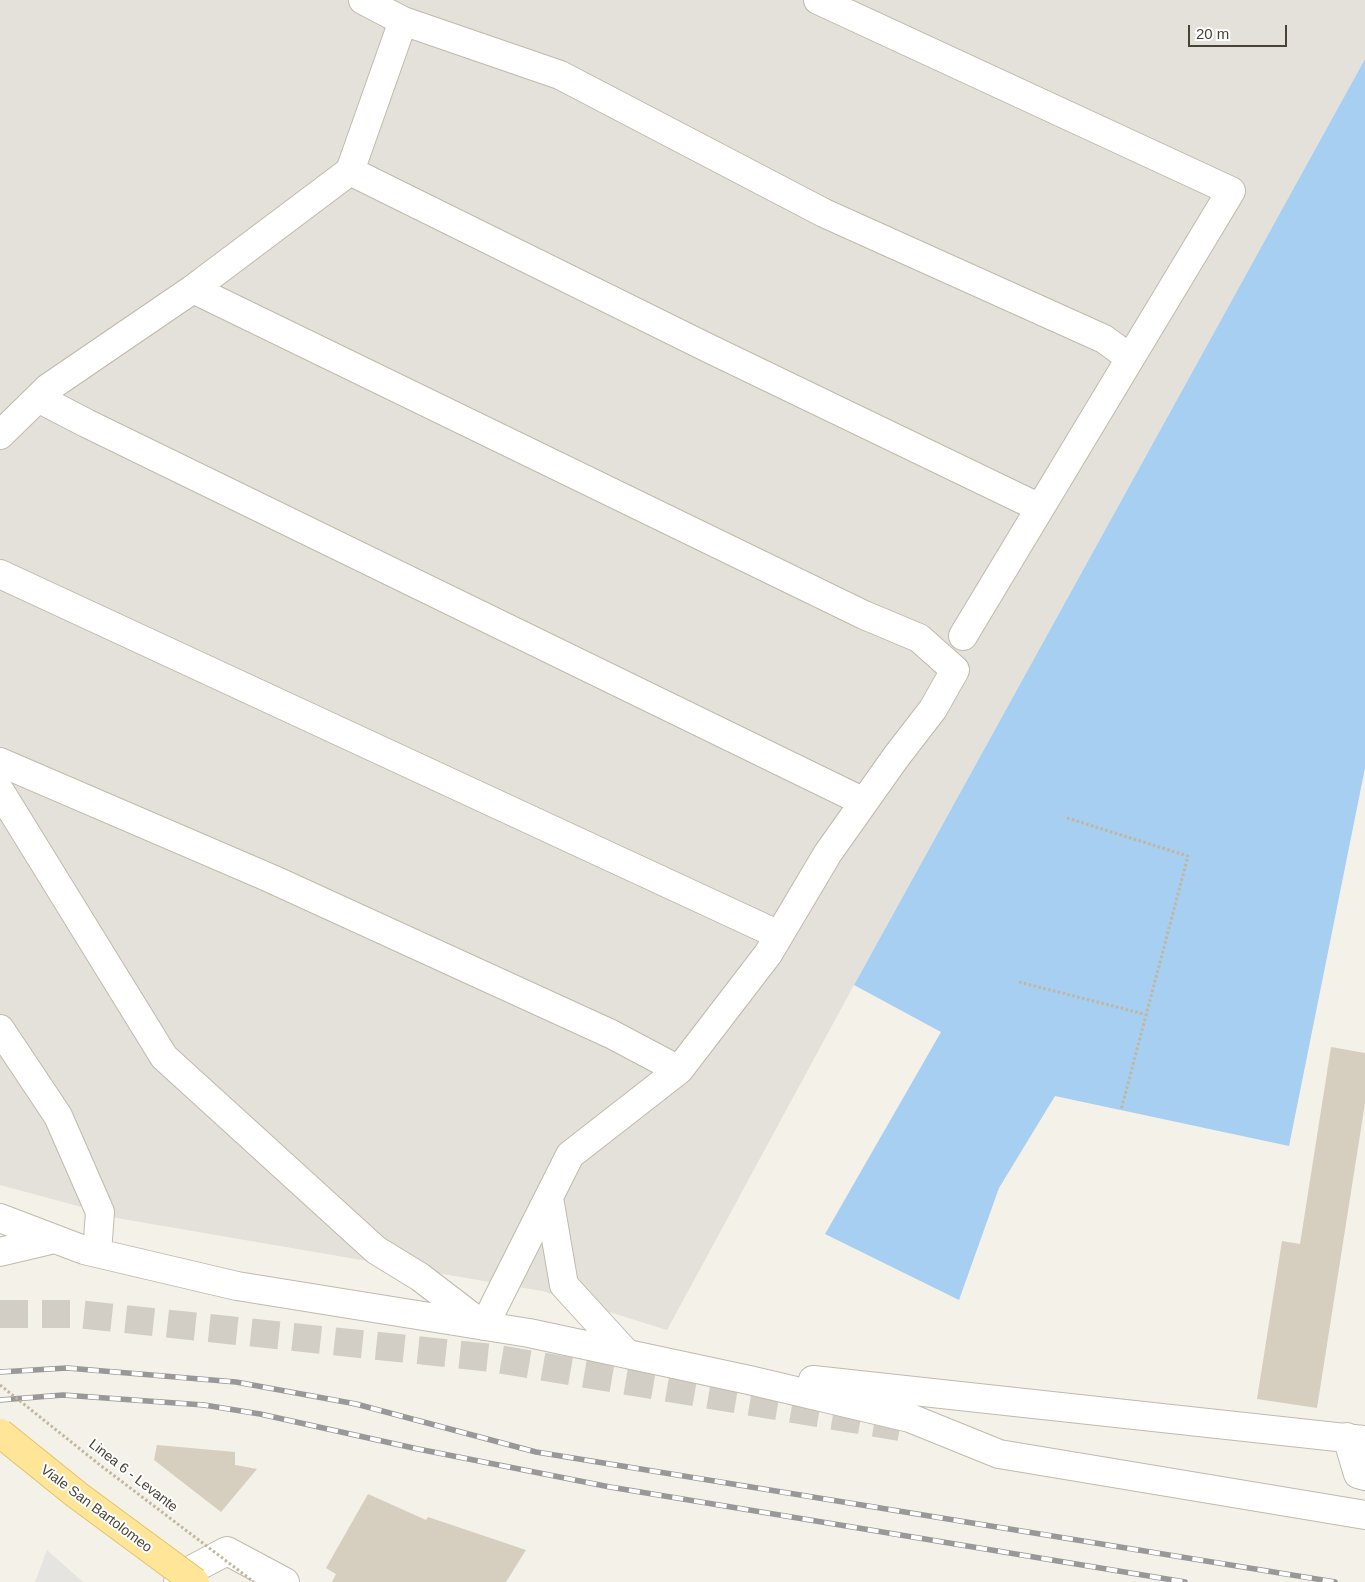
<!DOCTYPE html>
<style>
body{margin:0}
#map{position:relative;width:1365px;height:1582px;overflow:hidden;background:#f4f1e9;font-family:Arial,sans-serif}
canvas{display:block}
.scale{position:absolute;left:1188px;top:25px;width:99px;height:22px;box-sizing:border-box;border:2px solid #484237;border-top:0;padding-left:6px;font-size:15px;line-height:18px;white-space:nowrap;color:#484237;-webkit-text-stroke:4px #fff;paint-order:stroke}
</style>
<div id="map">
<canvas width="1365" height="1582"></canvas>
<div class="scale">20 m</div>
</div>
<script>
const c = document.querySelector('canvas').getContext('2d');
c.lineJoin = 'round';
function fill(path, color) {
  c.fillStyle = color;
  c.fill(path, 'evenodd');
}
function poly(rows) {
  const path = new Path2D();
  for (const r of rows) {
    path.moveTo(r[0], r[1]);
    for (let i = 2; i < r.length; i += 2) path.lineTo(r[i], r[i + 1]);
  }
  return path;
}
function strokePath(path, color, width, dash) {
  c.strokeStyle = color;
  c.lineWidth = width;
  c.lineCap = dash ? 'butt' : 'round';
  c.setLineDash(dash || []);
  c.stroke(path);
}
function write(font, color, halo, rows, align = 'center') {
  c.font = font + ' Arial,sans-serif';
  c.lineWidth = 4;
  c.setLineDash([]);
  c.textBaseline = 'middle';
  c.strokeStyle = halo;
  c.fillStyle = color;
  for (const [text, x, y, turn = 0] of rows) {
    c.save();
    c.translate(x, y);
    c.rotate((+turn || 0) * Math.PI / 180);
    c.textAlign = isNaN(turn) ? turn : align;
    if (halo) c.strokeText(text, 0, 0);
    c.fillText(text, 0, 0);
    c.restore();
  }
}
const industrial = poly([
 [0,0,1365,0,1365,59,861,972,667,1330,542,1291,111,1217,100,1212,0,1185]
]);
const parking = poly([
 [47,1550,83,1582,35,1582]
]);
const water = poly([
 [1365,59,1365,768,1289,1146,1055,1096,999,1188,959,1300,825,1234,941,1032,854,985]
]);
const building = poly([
 [1331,1047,1365,1053,1365,1103,1317,1408,1257,1399,1282,1241,1300,1244],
 [157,1445,235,1452,235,1465,257,1469,221,1512,154,1460],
 [368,1494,426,1520,428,1517,526,1550,506,1582,332,1582,336,1574,326,1568]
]);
const minorTunnel = poly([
 [0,1314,77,1314,492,1358,900,1427]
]);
const path = poly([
 [1067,818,1188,856,1121,1110],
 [1019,982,1148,1015]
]);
const minor = poly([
 [363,0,403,21],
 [818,0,1231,191,963,636],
 [350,171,403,21,560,75,824,213,1104,339,1130,358],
 [193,289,350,171,706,347,1040,508],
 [38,398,86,423,864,802],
 [0,435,48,388,193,289,864,615,919,638,955,670,933,709,896,757,828,853,768,954,679,1070,570,1155,484,1326,420,1277,376,1250,164,1057,0,791],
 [0,574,779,935],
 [0,762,272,879,611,1034,679,1070],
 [0,1029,58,1116,100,1212,97,1253],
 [549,1198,564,1285,627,1354],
 [0,1218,84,1250,237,1286,529,1333,749,1380,910,1418,999,1454,1365,1515],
 [0,1252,55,1239],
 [813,1380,1365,1440],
 [1347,1437,1358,1474,1365,1476],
 [178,1582,191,1570,227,1551,285,1582]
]);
const rail = poly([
 [0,1372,67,1368,236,1382,356,1404,536,1452,1335,1582],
 [0,1400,63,1395,204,1405,260,1414,418,1449,610,1487,1185,1582]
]);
const pathBridge = poly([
 [0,1385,100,1465,254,1582]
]);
const majorBridge = poly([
 [0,1433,77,1495,195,1582]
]);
const streetNames = [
 ["Linea 6 - Levante",133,1476,38],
 ["Viale San Bartolomeo",96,1509,37]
];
fill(industrial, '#e4e0da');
fill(parking, '#e6e4e1');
fill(water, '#a6cff1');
fill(building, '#d6cebe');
strokePath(minorTunnel, '#d2cec5', 28, [28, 14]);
strokePath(minor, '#c0baab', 30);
strokePath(path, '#c2b69d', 3, [2.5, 2.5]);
strokePath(minor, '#fff', 28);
strokePath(rail, '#989898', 5.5);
strokePath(rail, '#fff', 4, [11]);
strokePath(majorBridge, '#e4c367', 30, []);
strokePath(pathBridge, '#c2b69d', 3, [2.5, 2.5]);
strokePath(majorBridge, '#fee598', 28);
write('14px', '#484237', '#fff', streetNames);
</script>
